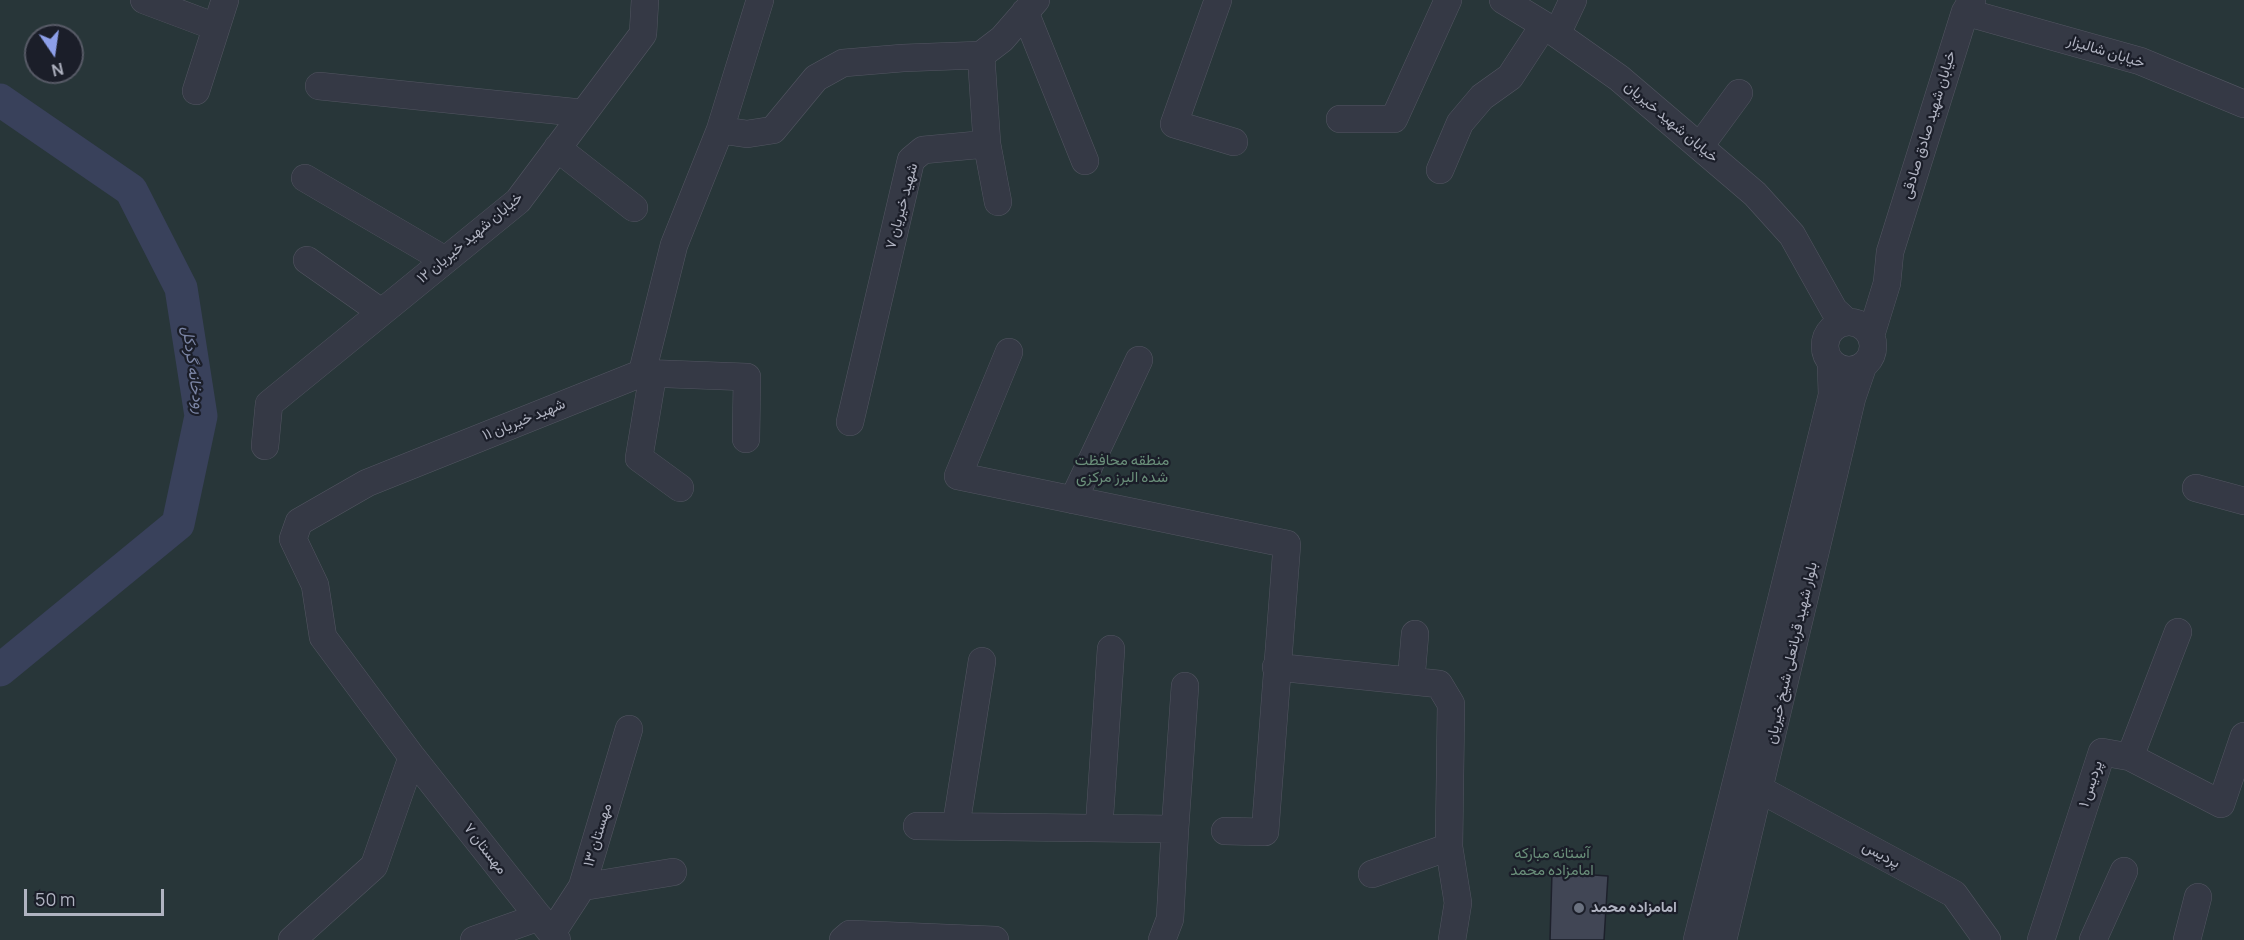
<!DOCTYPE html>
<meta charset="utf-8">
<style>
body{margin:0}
#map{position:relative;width:2244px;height:940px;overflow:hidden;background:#222734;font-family:Manrope,sans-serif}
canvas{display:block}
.north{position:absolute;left:24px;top:24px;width:60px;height:60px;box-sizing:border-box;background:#1b1e29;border:2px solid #575a66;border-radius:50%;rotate:167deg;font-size:16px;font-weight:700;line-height:24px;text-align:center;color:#b0b3c1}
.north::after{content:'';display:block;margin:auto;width:21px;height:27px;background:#8d9fe9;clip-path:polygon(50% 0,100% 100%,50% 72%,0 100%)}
.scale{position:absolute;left:24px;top:889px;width:140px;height:27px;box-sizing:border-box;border:3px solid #b0b3c1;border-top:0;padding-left:8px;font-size:18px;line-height:21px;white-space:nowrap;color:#b0b3c1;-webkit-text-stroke:4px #1b1e29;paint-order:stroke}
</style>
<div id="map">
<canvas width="2244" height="940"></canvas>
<div class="north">N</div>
<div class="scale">50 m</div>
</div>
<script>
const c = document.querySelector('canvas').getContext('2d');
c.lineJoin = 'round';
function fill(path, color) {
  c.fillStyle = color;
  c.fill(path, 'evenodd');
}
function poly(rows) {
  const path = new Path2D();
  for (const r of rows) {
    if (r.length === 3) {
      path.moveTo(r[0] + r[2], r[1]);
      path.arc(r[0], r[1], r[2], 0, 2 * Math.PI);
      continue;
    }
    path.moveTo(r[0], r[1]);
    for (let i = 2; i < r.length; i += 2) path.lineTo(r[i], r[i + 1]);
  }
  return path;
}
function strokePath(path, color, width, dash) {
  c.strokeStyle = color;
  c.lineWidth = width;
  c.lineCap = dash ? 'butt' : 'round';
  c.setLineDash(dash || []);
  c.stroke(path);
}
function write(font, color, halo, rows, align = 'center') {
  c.font = font + ' Manrope,Vazirmatn,sans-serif';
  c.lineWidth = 4.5;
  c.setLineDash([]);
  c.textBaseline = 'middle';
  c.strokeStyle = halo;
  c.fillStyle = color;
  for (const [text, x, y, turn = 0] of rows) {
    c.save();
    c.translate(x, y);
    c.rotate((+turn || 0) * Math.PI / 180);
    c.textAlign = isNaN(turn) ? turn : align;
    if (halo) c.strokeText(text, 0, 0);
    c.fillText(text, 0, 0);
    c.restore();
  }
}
const green = poly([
 [0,0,2244,0,2244,940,0,940],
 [36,36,72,36,72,72,36,72]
]);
const river = poly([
 [0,100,131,190,181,288,201,416,178,524,0,670]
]);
const building = poly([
 [1552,872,1608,876,1604,940,1550,940,1552,872]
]);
const minor = poly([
 [144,0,216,27],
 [1218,0,1174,124,1234,142],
 [1503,0,1544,25,1619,78,1755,194,1792,235,1834,310,1847,322],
 [1025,12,1085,161],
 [1965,12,2140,61,2244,104],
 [1557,34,1573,0],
 [319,86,582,113],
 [196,91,225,0],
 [1340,119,1394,119,1448,0],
 [720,130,747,134,773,130,816,78,843,63,903,58,981,55],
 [987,144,998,202],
 [1700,146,1739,93],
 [557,148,634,208],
 [1440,170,1460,123,1482,97,1510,77,1544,25],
 [305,178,445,260],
 [307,260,381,312],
 [1849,346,24],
 [1871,335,1887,283,1890,252,1965,12,1972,0],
 [1009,352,958,476,1287,544,1265,832,1225,831],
 [642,373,747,377,746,439],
 [653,374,639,458,680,488],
 [850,422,911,160,923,150,987,144,981,55,1002,39,1036,0],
 [265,446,269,404,518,201,643,34,645,0],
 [2196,488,2244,501],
 [1073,500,1139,360],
 [1276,667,1439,684,1451,704,1449,847,1458,903,1452,940],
 [1411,681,1415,634],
 [2130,757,2178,632],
 [1759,789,1954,894,1987,940],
 [917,826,1175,829,1170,919,1162,940],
 [956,826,982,661],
 [1099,828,1111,649],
 [1175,829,1185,686],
 [1372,874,1449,847],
 [582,887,673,872],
 [552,933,582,887,629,729],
 [292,940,374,866,412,757],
 [474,940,539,917],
 [557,940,412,757,323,637,315,585,293,539,299,522,367,483,642,373,674,245,720,130,760,0],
 [843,940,850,934,995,940],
 [1697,940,1832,395,1831,364],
 [1723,940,1852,398,1863,366],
 [2041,940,2102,752,2130,757,2221,804,2244,736],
 [2093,940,2124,871],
 [2187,940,2198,897]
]);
const markers = [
 [1579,908,6,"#6b7280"]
];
const streetNames = [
 ["خیابان شالیزار",2106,52,17],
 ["خیابان شهید خیریان",1671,122,40],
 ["خیابان شهید صادق صادقی",1929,125,-73],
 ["شهید خیریان ۷",902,206,-75],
 ["خیابان شهید خیریان ۱۲",470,238,-40],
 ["شهید خیریان ۱۱",524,420,-22],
 ["بلوار شهید قربانعلی شیخ خیریان",1792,653,-77],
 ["پردیس ۱",2091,784,-72],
 ["مهستان ۱۳",598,835,-73],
 ["مهستان ۷",485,849,52],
 ["پردیس",1881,855,28]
];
const parkNames = [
 ["منطقه محافظت",1122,461],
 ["شده البرز مرکزی",1122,478],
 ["آستانه مبارکه",1552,854],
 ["امامزاده محمد",1552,871]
];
const poiNames = [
 ["امامزاده محمد",1591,908]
];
const waterNames = [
 ["رودخانه گردکل",193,370,82]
];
fill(green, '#283639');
strokePath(river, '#39415b', 33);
fill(building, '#414655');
strokePath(building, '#1d202b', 1.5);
strokePath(minor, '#535662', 28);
strokePath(minor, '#353945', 27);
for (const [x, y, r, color] of markers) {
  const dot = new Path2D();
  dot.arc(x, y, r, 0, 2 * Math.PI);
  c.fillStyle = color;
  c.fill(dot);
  strokePath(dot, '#1b1e29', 2);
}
write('15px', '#b0b3c1', '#1b1e29', streetNames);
write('15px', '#6a8f7a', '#1b1e29', parkNames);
write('bold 15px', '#b0b3c1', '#1b1e29', poiNames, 'left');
write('italic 16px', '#7c86a6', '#1b1e29', waterNames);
</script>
